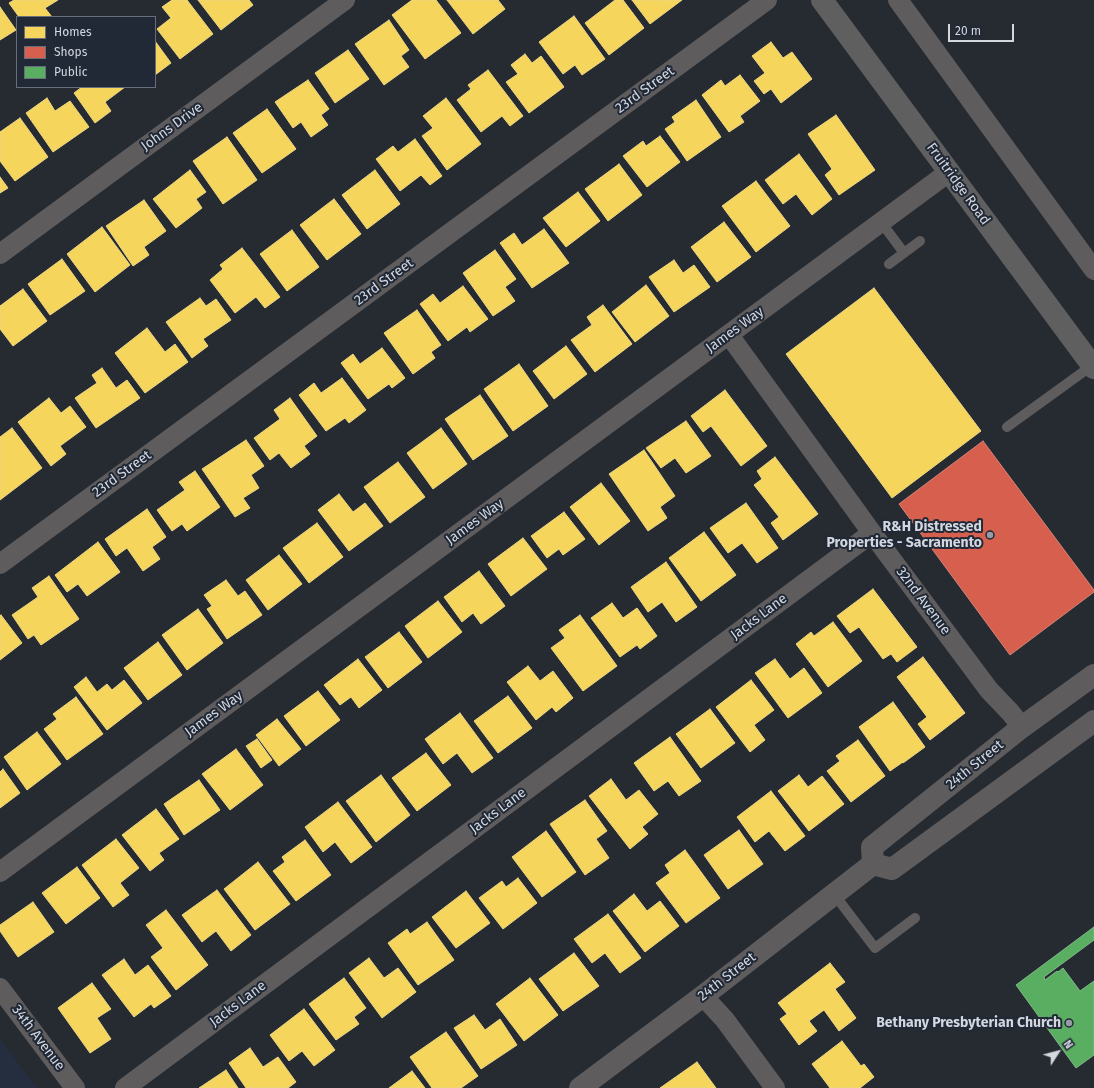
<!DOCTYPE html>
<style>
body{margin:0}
#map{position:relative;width:1094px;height:1088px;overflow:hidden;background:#262a31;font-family:"Fira Sans",sans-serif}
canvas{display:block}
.legend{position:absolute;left:16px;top:16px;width:140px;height:72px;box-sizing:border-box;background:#212936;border:1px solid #686f7a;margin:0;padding:5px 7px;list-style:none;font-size:12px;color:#d2d7e0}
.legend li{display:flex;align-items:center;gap:8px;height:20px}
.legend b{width:20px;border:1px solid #686f7a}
.north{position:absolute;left:1038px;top:1032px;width:40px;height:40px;-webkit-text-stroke:3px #212936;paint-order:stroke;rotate:54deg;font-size:11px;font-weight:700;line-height:16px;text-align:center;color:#d2d7e0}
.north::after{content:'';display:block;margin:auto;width:14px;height:18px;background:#d2d7e0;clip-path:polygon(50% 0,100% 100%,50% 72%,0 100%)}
.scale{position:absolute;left:948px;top:24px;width:66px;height:18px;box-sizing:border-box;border:2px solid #d2d7e0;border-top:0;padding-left:5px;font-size:12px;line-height:14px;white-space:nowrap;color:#d2d7e0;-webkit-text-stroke:3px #212936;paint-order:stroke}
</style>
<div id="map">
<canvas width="1094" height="1088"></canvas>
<ul class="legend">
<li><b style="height:11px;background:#f6d55c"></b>Homes</li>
<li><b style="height:11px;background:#d6604d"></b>Shops</li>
<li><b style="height:11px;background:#5aae61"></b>Public</li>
</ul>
<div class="north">N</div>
<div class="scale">20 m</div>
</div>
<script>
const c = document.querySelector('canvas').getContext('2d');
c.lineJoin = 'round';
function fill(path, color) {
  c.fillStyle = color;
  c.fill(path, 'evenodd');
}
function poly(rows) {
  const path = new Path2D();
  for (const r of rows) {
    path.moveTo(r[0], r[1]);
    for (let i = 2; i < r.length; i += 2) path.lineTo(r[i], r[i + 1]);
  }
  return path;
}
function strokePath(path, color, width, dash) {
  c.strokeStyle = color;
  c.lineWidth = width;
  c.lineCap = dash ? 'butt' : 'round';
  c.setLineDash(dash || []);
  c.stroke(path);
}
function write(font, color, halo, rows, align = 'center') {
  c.font = font + ' "Fira Sans",sans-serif';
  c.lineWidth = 4;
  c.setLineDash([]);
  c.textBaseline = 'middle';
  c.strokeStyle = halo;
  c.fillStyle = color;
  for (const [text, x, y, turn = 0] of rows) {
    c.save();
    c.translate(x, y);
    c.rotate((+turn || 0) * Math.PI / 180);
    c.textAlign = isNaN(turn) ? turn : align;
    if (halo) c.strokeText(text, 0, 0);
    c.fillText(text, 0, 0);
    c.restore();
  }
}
const built = poly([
 [0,1039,37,1088,0,1088]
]);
const homes = poly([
 [14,0,58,0,45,8,52,17,19,17,9,3,14,0],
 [172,0,187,0,213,34,180,59,157,29,171,18,162,7,172,0],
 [198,0,249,0,253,5,221,30,198,0],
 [412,0,436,0,461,33,425,59,392,15,412,0],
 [447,0,498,0,505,9,473,34,447,0],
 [615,0,623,0,644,28,609,55,585,23,615,0],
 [632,0,682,0,650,24,632,0],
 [0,7,16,30,0,40,0,7],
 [574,16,605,59,582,75,575,65,563,74,539,42,574,16],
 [389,20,409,50,401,56,409,67,384,85,355,44,389,20],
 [155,41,171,63,155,75,155,41],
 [771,42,783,58,792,52,812,79,781,103,771,89,764,94,754,81,765,73,752,56,771,42],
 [348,50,369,79,335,103,315,73,348,50],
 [525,54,532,63,541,56,564,87,529,113,506,82,518,74,511,65,525,54],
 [488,70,523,116,510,126,502,116,481,132,457,100,471,89,468,85,488,70],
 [740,75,760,101,740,116,744,122,729,132,702,95,721,80,725,86,740,75],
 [308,80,329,109,321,115,328,125,311,137,301,122,293,128,275,102,308,80],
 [82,87,125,87,105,102,111,111,95,123,74,93,82,87],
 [47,98,55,111,70,101,89,127,53,152,26,113,47,98],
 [446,98,481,144,447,170,422,136,433,128,423,116,446,98],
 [696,100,721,137,687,161,665,129,675,122,672,117,696,100],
 [267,109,296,149,262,173,233,133,267,109],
 [836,115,875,170,839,195,825,175,832,169,808,134,836,115],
 [20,118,48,157,15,181,0,161,0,132,20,118],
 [660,136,680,162,647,187,623,156,643,141,646,146,660,136],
 [227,137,257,180,223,204,193,161,227,137],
 [415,139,442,176,430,185,421,175,400,191,376,159,393,146,398,152,415,139],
 [799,154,832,199,812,215,796,194,783,204,765,180,799,154],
 [619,164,642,195,608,221,585,189,619,164],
 [190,170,206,192,196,199,202,208,176,228,153,199,190,170],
 [375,170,400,204,367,229,342,195,375,170],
 [0,177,8,188,0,193,0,177],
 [756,181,790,226,756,252,722,206,756,181],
 [578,192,600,221,566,247,543,218,578,192],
 [334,199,361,234,327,260,300,225,334,199],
 [144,200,166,231,144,247,149,255,133,266,106,226,144,200],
 [724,222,751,257,717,282,691,247,724,222],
 [102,227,130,265,95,292,67,254,102,227],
 [544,229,569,263,532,288,500,243,514,233,522,245,544,229],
 [292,230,319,267,287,291,260,254,292,230],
 [242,248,280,297,265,308,256,297,235,313,210,280,223,269,220,265,242,248],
 [495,250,516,279,505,287,515,301,493,316,463,273,495,250],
 [62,259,85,291,50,315,28,284,62,259],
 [674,260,683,273,694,265,710,287,674,312,649,277,674,260],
 [646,285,669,316,635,342,612,312,646,285],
 [463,286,488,319,470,332,467,327,448,341,420,304,433,294,440,303,463,286],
 [874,288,981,431,892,498,786,354,874,288],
 [23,289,47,321,13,346,0,329,0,306,23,289],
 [200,298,206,306,216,299,231,320,203,339,208,346,192,358,166,322,200,298],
 [603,305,632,344,595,372,571,340,592,325,587,317,603,305],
 [417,310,441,345,431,352,435,358,413,374,384,333,417,310],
 [147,328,165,352,175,344,188,362,145,393,115,353,147,328],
 [566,346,587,374,554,399,533,371,566,346],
 [382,348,405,378,392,388,389,384,368,399,341,363,353,354,360,364,382,348],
 [519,364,548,406,513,431,484,389,519,364],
 [102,368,116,388,127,380,140,398,96,428,75,398,97,383,92,375,102,368],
 [342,378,366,410,349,423,345,418,326,431,299,395,314,383,321,393,342,378],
 [725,390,767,446,741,466,711,426,703,432,691,416,725,390],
 [480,395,508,436,473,460,445,419,480,395],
 [49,398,61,413,70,406,86,427,60,446,66,454,51,466,18,422,49,398],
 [290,398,317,436,304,446,310,454,291,468,279,453,270,460,254,438,280,419,274,410,290,398],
 [686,421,711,456,686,473,675,458,661,468,646,448,686,421],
 [12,428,42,468,0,500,0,437,12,428],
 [441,428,467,464,433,489,407,453,441,428],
 [246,440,264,466,251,475,259,488,243,498,250,508,235,517,202,469,246,440],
 [644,450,675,496,660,507,667,518,648,531,609,474,644,450],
 [775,457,818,514,783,540,771,523,779,517,754,485,762,479,757,471,775,457],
 [398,462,425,497,390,523,364,487,398,462],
 [195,471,220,507,187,531,182,524,172,531,157,510,185,490,179,482,195,471],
 [601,483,630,521,599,545,570,507,601,483],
 [339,494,353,512,365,503,383,526,349,551,318,510,339,494],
 [746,503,778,548,757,563,742,543,728,553,710,528,746,503],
 [147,509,166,537,152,547,160,559,143,571,127,548,116,556,105,539,147,509],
 [564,512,585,539,563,555,559,549,547,558,531,536,564,512],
 [317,523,343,557,309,583,283,548,317,523],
 [704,532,736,575,701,601,669,558,704,532],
 [523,538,547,569,511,596,488,564,523,538],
 [98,542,120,572,87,596,78,584,67,592,55,575,98,542],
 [279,555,302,584,268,610,246,580,279,555],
 [666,562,697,607,676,622,662,602,648,612,631,587,666,562],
 [479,571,505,606,481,624,473,613,462,622,444,597,479,571],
 [49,576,79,619,41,645,34,635,28,639,12,615,38,597,32,588,49,576],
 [226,580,238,596,245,591,262,615,227,639,207,609,212,606,204,595,226,580],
 [873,589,917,647,897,662,891,654,883,659,859,627,850,633,837,616,873,589],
 [438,601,462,632,428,658,405,626,438,601],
 [612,603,623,618,637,608,657,636,640,649,637,645,620,657,591,618,612,603],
 [198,609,223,643,187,670,162,635,198,609],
 [1,615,22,643,0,660,0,616,1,615],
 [580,615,617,666,583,691,551,648,565,638,559,630,580,615],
 [833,622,862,661,828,687,796,644,811,632,814,636,833,622],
 [399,632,422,662,388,688,365,657,399,632],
 [158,642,182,675,148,700,124,668,158,642],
 [923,657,965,713,930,740,918,724,927,717,897,677,923,657],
 [358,659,382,690,359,708,351,697,340,705,324,685,358,659],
 [775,659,790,679,804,668,822,693,788,718,755,673,775,659],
 [528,666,540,681,553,671,573,698,556,712,552,707,536,720,507,682,528,666],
 [86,677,97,692,107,684,112,690,124,680,142,703,107,730,74,687,86,677],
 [751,680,774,710,754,725,765,740,750,752,716,707,751,680],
 [318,691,340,720,306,746,284,716,318,691],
 [508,696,532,728,498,753,474,721,508,696],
 [76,697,103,734,67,760,44,729,57,719,53,714,76,697],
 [893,702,925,747,903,763,903,762,890,771,859,727,893,702],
 [710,709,735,743,701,768,676,734,710,709],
 [460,713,493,758,472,773,457,753,443,764,425,739,460,713],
 [277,719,301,749,279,766,256,735,277,719],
 [37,732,61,764,27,790,4,757,37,732],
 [670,737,701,781,679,796,668,781,654,791,634,763,670,737],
 [257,739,272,760,261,768,246,746,257,739],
 [858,740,885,776,851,802,827,771,840,761,836,756,858,740],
 [236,749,263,785,230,810,202,774,236,749],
 [426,753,451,785,417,811,392,778,426,753],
 [3,769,20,793,0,808,0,772,3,769],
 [381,775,410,815,376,842,346,801,381,775],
 [799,775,808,787,822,776,844,804,809,831,778,791,799,775],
 [611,779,626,800,639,790,658,814,642,827,648,834,630,849,589,796,611,779],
 [199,780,220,810,184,835,164,804,199,780],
 [771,791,805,836,785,851,769,831,755,842,737,817,771,791],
 [585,800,607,831,596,839,609,858,585,875,550,824,585,800],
 [338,802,372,847,351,863,335,842,323,852,305,827,338,802],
 [156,809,179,839,159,853,164,860,150,871,122,835,156,809],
 [739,830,763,864,728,889,704,855,739,830],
 [546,831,576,872,542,897,512,857,546,831],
 [116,839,139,868,120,883,129,895,113,907,82,865,116,839],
 [305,840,331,875,296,901,273,871,285,862,282,857,305,840],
 [685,850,720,898,686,923,656,883,670,873,665,865,685,850],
 [258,862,290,904,255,930,224,889,258,862],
 [77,867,100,898,66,924,42,893,77,867],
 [518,878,537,903,503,929,479,898,502,881,506,887,518,878],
 [217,890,251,935,231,951,216,931,202,942,182,915,217,890],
 [466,891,490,923,456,948,432,917,466,891],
 [634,894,647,911,660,901,679,926,645,952,613,911,634,894],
 [33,902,54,932,18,957,0,931,0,925,33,902],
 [166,910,208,965,176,990,151,957,163,948,146,925,166,910],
 [608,914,641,958,620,973,605,953,592,963,574,939,608,914],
 [427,922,454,960,418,985,388,943,407,929,410,934,427,922],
 [574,953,599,986,563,1011,539,979,574,953],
 [369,958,384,978,398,968,416,992,382,1018,349,973,369,958],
 [124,959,135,975,148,965,171,996,154,1008,151,1004,134,1017,102,975,124,959],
 [830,963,845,982,835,989,856,1018,839,1031,824,1010,809,1021,817,1031,799,1045,780,1019,787,1014,778,1003,830,963],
 [344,978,366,1008,354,1017,359,1024,336,1040,309,1004,344,978],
 [530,978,558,1015,524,1041,496,1004,530,978],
 [92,983,111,1009,97,1018,111,1039,90,1053,58,1008,92,983],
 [304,1009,335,1050,314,1066,302,1051,289,1061,270,1035,304,1009],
 [474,1015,485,1030,500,1019,517,1045,481,1069,454,1028,474,1015],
 [446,1032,478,1076,461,1088,432,1088,410,1057,446,1032],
 [842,1041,861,1066,864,1064,874,1077,860,1088,830,1088,812,1064,842,1041],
 [250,1048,263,1067,278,1057,296,1082,288,1088,246,1088,229,1063,250,1048],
 [697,1062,716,1088,660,1088,697,1062],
 [226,1070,238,1088,199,1088,226,1070],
 [412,1071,425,1088,389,1088,412,1071]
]);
const shops = poly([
 [983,441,1094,590,1094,592,1010,655,899,504,983,441]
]);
const public = poly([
 [1094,927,1094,940,1044,977,1045,980,1057,971,1058,972,1063,968,1080,991,1094,981,1094,1055,1076,1068,1016,985,1094,927]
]);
const service = poly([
 [881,222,904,253],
 [889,264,920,241],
 [1007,427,1094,364],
 [834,894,875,948,915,918]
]);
const minor = poly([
 [898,0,1094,270],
 [0,254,345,0],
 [729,335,872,533,989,690,1010,712,1022,727],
 [0,564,767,0],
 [0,872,949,172],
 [0,988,75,1088],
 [703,996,725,1020,775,1088],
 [125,1088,872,533]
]);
const tertiary = poly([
 [873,864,872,847,1022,727,1094,675],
 [873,864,892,869,1094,721],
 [580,1088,703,996,873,864]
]);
const secondary = poly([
 [822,0,1094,368]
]);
const markers = [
 [990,535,4,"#969aa3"],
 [1069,1023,4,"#969aa3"]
];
const streetNames = [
 ["23rd Street",645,90,-36],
 ["Johns Drive",172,127,-36],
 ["Fruitridge Road",958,184,54],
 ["23rd Street",384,282,-36],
 ["James Way",735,330,-36],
 ["23rd Street",122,474,-36],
 ["James Way",475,522,-36],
 ["32nd Avenue",923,601,53],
 ["Jacks Lane",759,617,-37],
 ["James Way",214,714,-36],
 ["24th Street",975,765,-39],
 ["Jacks Lane",498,811,-37],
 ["24th Street",727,977,-38],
 ["Jacks Lane",238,1004,-37],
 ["34th Avenue",38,1038,53]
];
const poiNames = [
 ["R&H Distressed",982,527],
 ["Properties - Sacramento",982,543],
 ["Bethany Presbyterian Church",1061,1023]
];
fill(built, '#242e3f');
fill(homes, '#f6d55c');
strokePath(homes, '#ebd684', 1);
fill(shops, '#d6604d');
strokePath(shops, '#d58479', 1);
fill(public, '#5aae61');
strokePath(public, '#7eba87', 1);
strokePath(service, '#5e5c5d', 10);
strokePath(minor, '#5e5c5d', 20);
strokePath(tertiary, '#5e5c5d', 22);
strokePath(secondary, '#605f60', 22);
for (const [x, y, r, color] of markers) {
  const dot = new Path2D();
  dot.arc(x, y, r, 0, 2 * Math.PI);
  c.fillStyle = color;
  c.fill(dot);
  strokePath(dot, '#212936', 1.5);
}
write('14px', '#d2d7e0', '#212936', streetNames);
write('bold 14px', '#d2d7e0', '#212936', poiNames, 'right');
</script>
